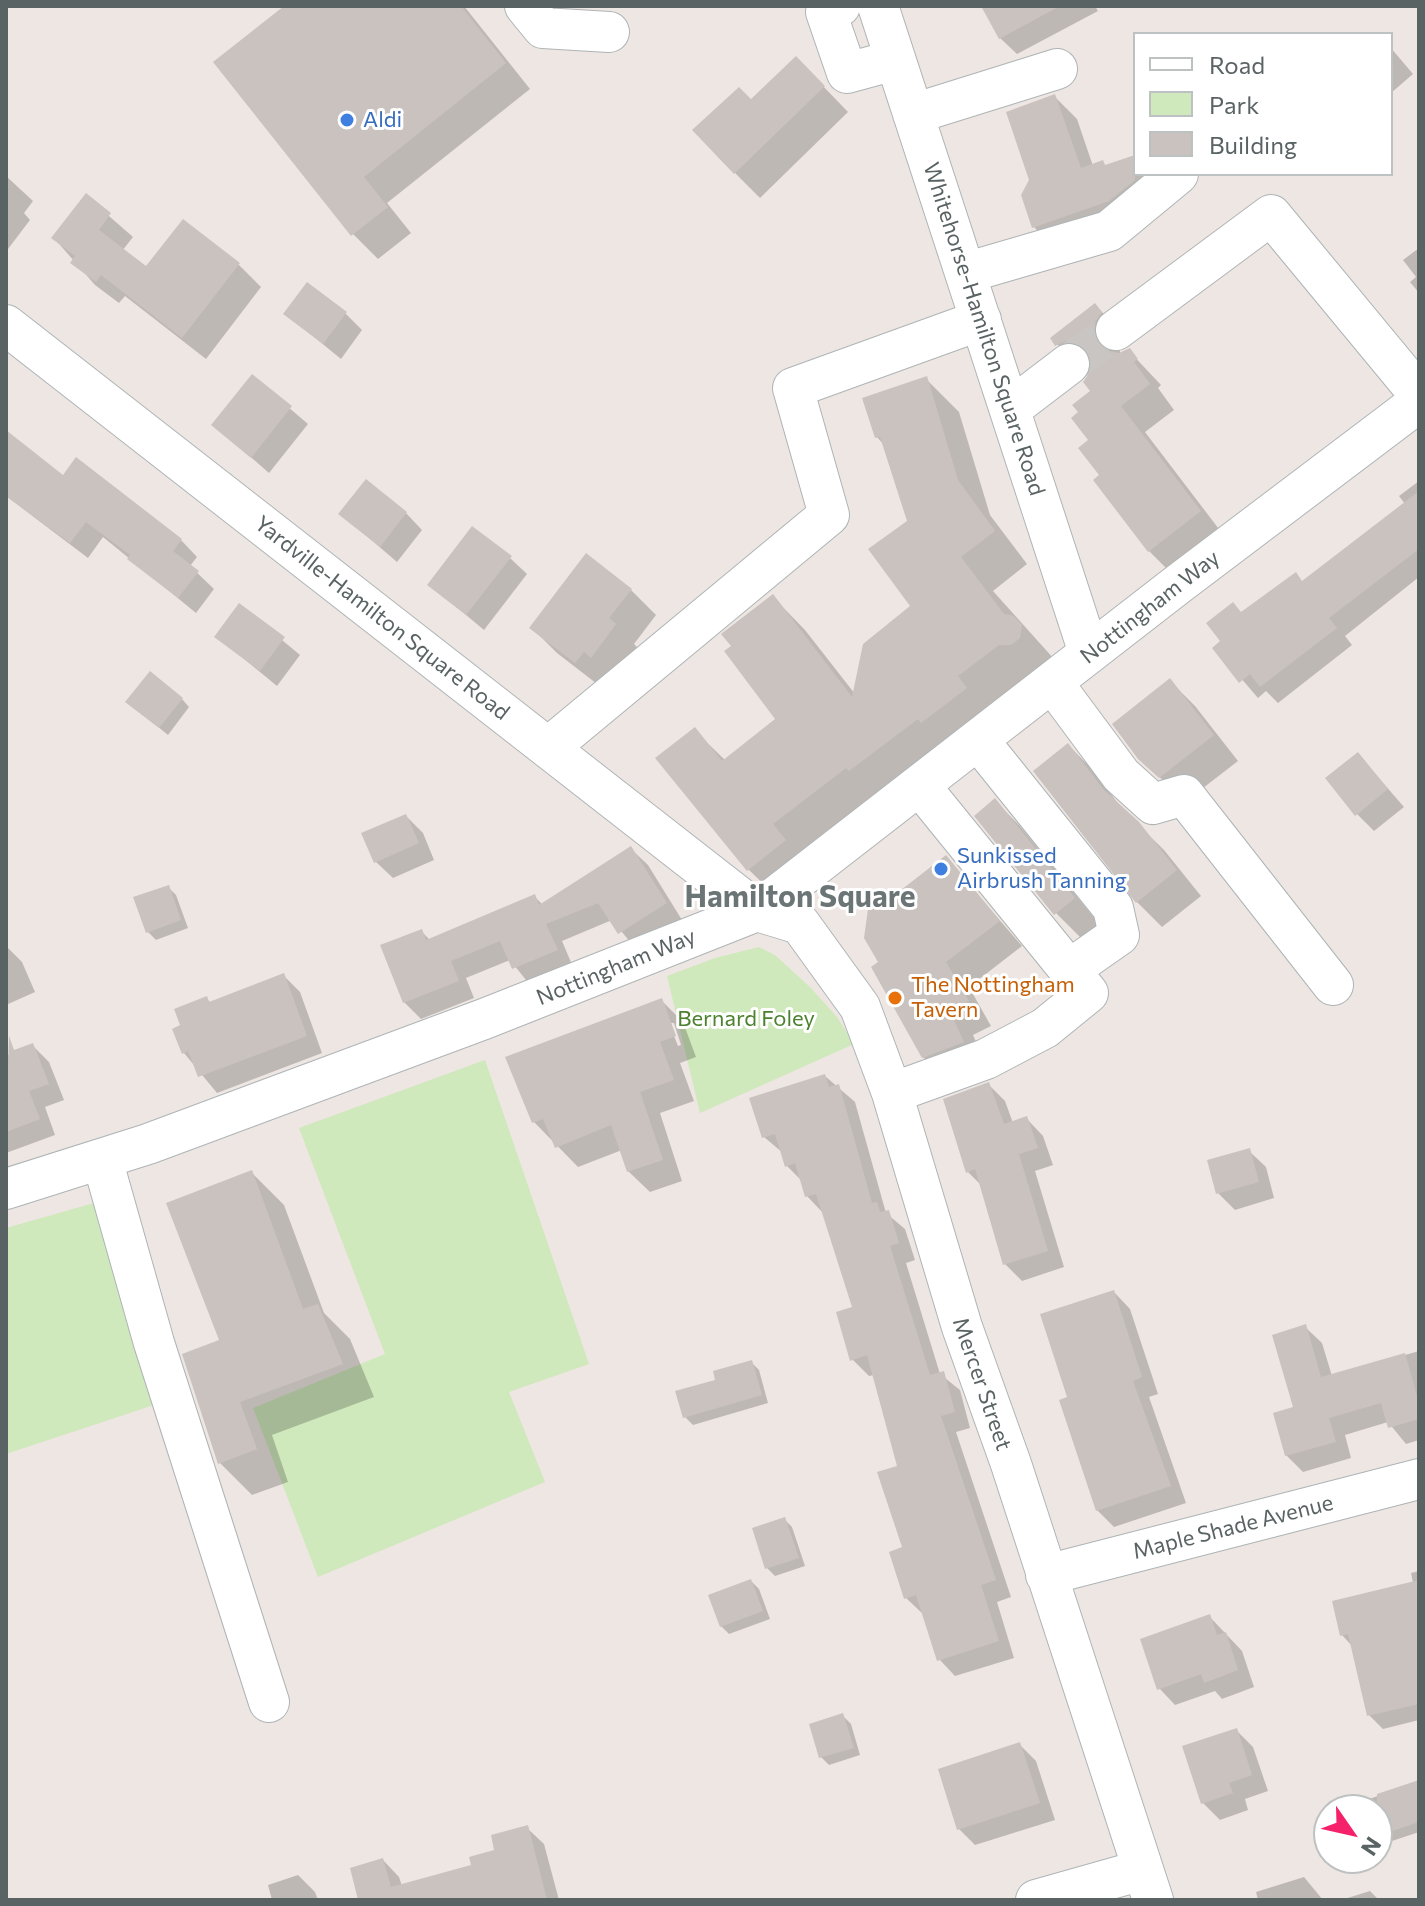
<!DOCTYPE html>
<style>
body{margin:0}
#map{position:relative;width:1425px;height:1906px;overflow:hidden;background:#eee6e2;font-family:Commissioner,sans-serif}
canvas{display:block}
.frame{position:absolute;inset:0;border:8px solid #5a6364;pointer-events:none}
.legend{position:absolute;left:1133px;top:32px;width:260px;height:144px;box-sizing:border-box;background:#fff;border:2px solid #bdc1c1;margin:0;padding:10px 14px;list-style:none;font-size:24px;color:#5a6364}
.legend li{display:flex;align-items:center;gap:16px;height:40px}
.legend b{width:40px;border:2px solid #bdc1c1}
.north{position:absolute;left:1313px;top:1794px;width:80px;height:80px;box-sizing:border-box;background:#fff;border:2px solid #bdc1c1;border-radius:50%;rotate:124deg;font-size:22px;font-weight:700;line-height:32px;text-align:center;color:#5a6364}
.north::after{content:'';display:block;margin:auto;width:28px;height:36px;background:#f5216a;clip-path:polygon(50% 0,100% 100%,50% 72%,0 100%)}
</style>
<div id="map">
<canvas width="1425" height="1906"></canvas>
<div class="frame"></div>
<ul class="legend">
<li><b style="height:10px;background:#fff"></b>Road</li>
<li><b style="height:22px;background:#cfe8bc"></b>Park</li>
<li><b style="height:22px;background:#c9c2bf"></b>Building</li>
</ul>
<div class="north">N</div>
</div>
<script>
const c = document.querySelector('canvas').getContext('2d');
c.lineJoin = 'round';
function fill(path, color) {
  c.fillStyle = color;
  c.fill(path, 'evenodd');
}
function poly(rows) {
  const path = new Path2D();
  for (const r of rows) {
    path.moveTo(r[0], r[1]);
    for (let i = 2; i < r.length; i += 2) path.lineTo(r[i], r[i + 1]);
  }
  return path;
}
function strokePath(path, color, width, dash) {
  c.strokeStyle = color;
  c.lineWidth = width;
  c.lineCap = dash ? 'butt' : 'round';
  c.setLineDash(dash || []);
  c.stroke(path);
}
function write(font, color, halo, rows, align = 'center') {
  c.font = font + ' Commissioner,sans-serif';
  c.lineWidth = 6;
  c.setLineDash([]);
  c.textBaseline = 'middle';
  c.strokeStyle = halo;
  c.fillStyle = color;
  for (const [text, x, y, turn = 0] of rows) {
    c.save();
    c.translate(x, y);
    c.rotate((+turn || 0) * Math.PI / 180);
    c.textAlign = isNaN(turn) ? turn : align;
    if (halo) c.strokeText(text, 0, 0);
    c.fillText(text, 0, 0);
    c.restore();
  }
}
const green = poly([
 [759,947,775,955,811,988,837,1017,854,1044,700,1113,667,976,715,958],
 [485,1060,589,1364,509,1392,545,1482,318,1577,253,1408,385,1354,299,1128],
 [101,1201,160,1403,6,1454,6,1228]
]);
const shadow = poly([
 [287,6,464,6,530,89,387,203,411,233,378,259,353,234],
 [984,6,1095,6,1098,11,1017,54,1000,38],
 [1391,48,1413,74,1391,93],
 [821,84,848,112,760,198,735,173,751,102],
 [1055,97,1077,119,1093,166,1102,162,1107,167,1135,157,1135,174,1176,174,1056,249,1034,227,1032,181],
 [6,176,33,201,24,213,30,220,8,249],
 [86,196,133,237,122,251,146,269,239,265,261,287,206,359,125,296,119,303,95,285,54,238],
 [1419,248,1419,293,1410,282,1416,277,1403,260],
 [1095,305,1120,330,1120,355,1129,351,1161,385,1158,388,1174,410,1145,432,1225,537,1174,576,1149,551,1102,475,1091,440,1092,366,1082,370,1057,344],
 [345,313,362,330,341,359,286,314],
 [253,377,308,424,269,473,214,425],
 [926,379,959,412,990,515,1027,564,993,591,1054,659,782,902,749,870,658,759,694,730,725,760,778,719,773,597,805,630,855,694,913,606,909,522,884,445,877,437],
 [6,432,63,477,181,540,197,557,190,566,214,589,196,613,103,537,88,558,6,496],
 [1419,481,1419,577,1345,636,1352,645,1278,703,1266,691,1258,698,1215,648,1405,504,1399,496],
 [406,513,422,530,397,562,341,514],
 [510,558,527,574,484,630,430,585],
 [631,590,656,615,634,644,640,650,601,687,557,653,532,628],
 [240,605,300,655,277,686,216,636],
 [1170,681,1195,706,1238,761,1185,802,1140,758],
 [182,699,189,707,168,735,136,709],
 [1068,745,1093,770,1122,809,1164,850,1201,896,1162,927,1137,902],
 [1358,754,1404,807,1374,831,1357,814],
 [995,801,1020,826,1099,924,1081,938,1056,913],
 [406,816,423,833,434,860,393,878,376,862],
 [631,849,648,865,682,920,636,949,612,920,562,941,573,967,530,985,510,960,466,978,474,998,421,1019,404,1002,421,931,430,940,534,896,543,905],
 [946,858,1022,946,969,987,991,1026,973,1035,987,1067,947,1081,923,1057,881,963,892,899],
 [168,887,176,895,188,928,156,940,148,932,135,899],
 [6,946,22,962,35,992,6,1005],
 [283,975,300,992,322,1053,217,1093,184,1053,206,998,211,1003],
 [662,1001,683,1022,696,1057,680,1063,694,1101,660,1113,682,1181,650,1192,628,1171,622,1150,578,1167,534,1122],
 [669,1023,674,1023,681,1045,678,1046],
 [33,1046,49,1062,64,1100,45,1107,55,1135,6,1153,6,1056],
 [825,1076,855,1102,886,1213,905,1229,915,1260,906,1263,940,1374,960,1390,970,1428,956,1432,1011,1597,997,1602,1014,1658,955,1676,939,1659,923,1614,906,1598,899,1467,874,1375,869,1376,852,1359,855,1308,824,1214,807,1196,802,1181,787,1166,783,1153,764,1137],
 [989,1085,1005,1101,1013,1123,1027,1119,1043,1136,1053,1165,1035,1171,1064,1267,1022,1281,1005,1264,982,1186,967,1171],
 [1249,1151,1266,1167,1274,1198,1235,1210,1218,1193],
 [251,1172,284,1205,324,1313,350,1339,374,1397,272,1435,288,1482,252,1495,219,1462,222,1341],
 [1114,1292,1130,1309,1158,1394,1149,1397,1186,1503,1114,1527,1097,1510,1069,1398],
 [1305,1327,1322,1343,1332,1376,1419,1351,1419,1440,1406,1444,1388,1422,1345,1435,1351,1458,1303,1472,1286,1455],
 [751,1362,759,1370,768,1403,693,1425,685,1417,678,1392,717,1381],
 [784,1519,792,1527,805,1566,775,1576,767,1568,754,1529],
 [1419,1571,1419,1720,1383,1729,1369,1715,1353,1647,1342,1635,1413,1583,1411,1573],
 [751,1581,759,1589,770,1619,729,1634,721,1626],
 [1209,1616,1242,1651,1254,1687,1222,1699,1215,1691,1175,1705,1159,1688],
 [843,1716,851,1724,860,1755,829,1765,821,1757],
 [1236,1730,1253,1747,1268,1791,1245,1799,1248,1810,1220,1820,1203,1803],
 [1019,1744,1036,1761,1055,1820,975,1845,959,1829],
 [1406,1786,1419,1810,1419,1832,1377,1846,1377,1810,1344,1808],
 [527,1828,544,1844,559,1900,361,1900,383,1860,399,1877,402,1886,474,1866],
 [298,1875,315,1892,318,1900,272,1900,268,1885],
 [1304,1877,1323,1900,1258,1900,1256,1892],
 [1370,1891,1379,1900,1341,1900]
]);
const building = poly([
 [284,6,461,6,506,63,364,177,388,207,351,236,213,62],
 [981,6,1060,6,999,39],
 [796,56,825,86,734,174,692,130,739,87,751,99],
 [1055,94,1081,168,1103,160,1105,165,1135,155,1135,180,1109,201,1032,228,1021,195,1029,180,1006,112],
 [86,193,111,213,99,230,146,266,183,219,240,263,182,338,101,275,96,282,70,263,75,256,51,238],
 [307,282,347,312,323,344,283,314],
 [1095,303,1102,312,1095,322,1097,343,1108,351,1119,353,1130,348,1138,359,1134,362,1150,384,1121,406,1201,511,1148,552,1093,480,1099,475,1078,448,1088,440,1071,418,1078,412,1072,405,1090,391,1083,382,1090,372,1088,351,1077,343,1065,341,1055,346,1050,338],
 [252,374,292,406,251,458,211,425],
 [927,376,958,480,995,531,961,557,1004,614,1014,616,1022,625,1020,638,1011,645,999,645,958,676,967,688,921,723,918,719,849,771,846,768,773,824,786,840,747,871,655,758,695,727,722,761,775,719,724,651,731,646,721,634,773,594,852,697,863,644,910,606,868,549,907,521,880,437,875,438,862,398],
 [6,430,63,475,76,457,182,539,173,551,199,571,178,598,127,559,130,555,86,522,70,543,6,496],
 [366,479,407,512,380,547,338,514],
 [1419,491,1419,549,1329,618,1337,628,1260,687,1250,674,1239,683,1212,648,1220,641,1206,623,1233,602,1241,612,1296,572,1302,581],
 [472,526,512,556,466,615,427,585],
 [586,553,632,589,609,618,616,624,591,658,584,652,575,663,529,628],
 [239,603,285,637,260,671,214,637],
 [150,671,183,698,159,728,125,702],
 [1170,678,1214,735,1159,778,1138,759,1112,724],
 [1068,743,1103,789,1139,822,1177,870,1136,903,1033,771],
 [1358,752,1388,789,1355,816,1325,778],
 [995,798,1075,898,1054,915,974,816],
 [406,814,419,843,374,863,361,833],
 [631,846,667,903,618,934,598,903,546,924,558,950,512,969,500,941,451,961,459,981,403,1003,380,945,422,929,426,940,535,894,539,905],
 [946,855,1000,921,946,962,969,1001,950,1011,964,1042,922,1058,871,967,878,962,864,938,868,909,888,892,892,897],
 [169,885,181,920,146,933,133,897],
 [284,973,307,1036,198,1077,188,1051,182,1054,172,1029,180,1025,174,1009,207,996,209,1002],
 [662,998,676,1036,660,1042,674,1080,640,1092,663,1160,627,1172,611,1125,555,1148,543,1119,532,1123,505,1057],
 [9,1036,14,1050,33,1043,49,1084,29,1091,40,1119,6,1132],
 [825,1074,829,1087,839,1084,872,1203,877,1202,880,1212,889,1210,899,1243,890,1246,930,1375,944,1371,955,1412,941,1416,996,1580,981,1585,999,1641,937,1661,916,1595,904,1599,889,1552,902,1547,877,1472,897,1466,867,1355,850,1361,836,1312,852,1307,816,1194,805,1197,795,1163,785,1167,775,1134,762,1138,749,1098],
 [989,1082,1004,1124,1027,1116,1038,1148,1019,1154,1048,1251,1003,1265,975,1169,966,1173,943,1099],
 [1250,1148,1259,1182,1216,1194,1207,1160],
 [252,1170,303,1309,318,1304,343,1364,240,1402,257,1449,218,1464,182,1354,219,1340,166,1203],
 [1114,1290,1142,1377,1133,1381,1171,1486,1096,1511,1059,1400,1067,1397,1040,1314],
 [1306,1324,1321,1377,1405,1353,1419,1403,1419,1419,1388,1428,1381,1403,1329,1418,1336,1442,1285,1456,1273,1413,1293,1407,1272,1335],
 [752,1360,762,1395,683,1418,675,1391,715,1380,713,1371],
 [785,1517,799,1558,765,1569,752,1528],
 [751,1579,763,1611,720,1627,708,1595],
 [1419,1580,1419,1704,1367,1716,1348,1634,1340,1636,1332,1601],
 [1210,1614,1217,1635,1226,1632,1238,1670,1204,1683,1201,1674,1157,1690,1140,1639],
 [843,1713,854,1748,819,1758,809,1724],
 [1237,1728,1252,1775,1229,1783,1233,1793,1201,1804,1182,1746],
 [1020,1742,1040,1803,957,1830,938,1769],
 [1419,1780,1419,1822,1377,1836,1377,1794],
 [528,1825,547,1900,358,1900,350,1868,383,1858,391,1887,471,1865,469,1857,494,1850,491,1835]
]);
const minorTunnel = poly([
 [1069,364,1116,330]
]);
const minor = poly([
 [525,6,543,28,609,32],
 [840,6,826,12,847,73,895,60],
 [878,6,1089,653],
 [913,114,1057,69],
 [965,273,1109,231,1178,174],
 [6,325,757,911,800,924,860,1007,892,1093,962,1327,1011,1464,1153,1900],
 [1116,330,1271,215,1419,394],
 [1010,409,1069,364],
 [1052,682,1121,775,1153,804,1184,795,1333,985],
 [978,740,1113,908,1119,935,1069,970],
 [548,748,829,515,793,388,981,320],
 [892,1093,986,1059,1045,1028,1088,993,920,786],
 [102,1159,154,1343,269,1702],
 [6,1189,148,1144,484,1019,757,911,1177,585,1419,402],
 [1046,1575,1419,1479],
 [1036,1900,1142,1870]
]);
const markers = [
 [347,120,8,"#3f7fe0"],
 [941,869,8,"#3f7fe0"],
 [895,998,8,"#e8710a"]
];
const shopNames = [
 ["Aldi",363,120],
 ["Sunkissed",957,856],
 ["Airbrush Tanning",957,881]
];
const streetNames = [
 ["Whitehorse-Hamilton Square Road",984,329,72],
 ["Nottingham Way",1150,607,-38],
 ["Yardville-Hamilton Square Road",382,618,38],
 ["Nottingham Way",616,967,-22],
 ["Mercer Street",982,1384,71],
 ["Maple Shade Avenue",1233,1527,-14]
];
const foodNames = [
 ["The Nottingham",911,985],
 ["Tavern",911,1010]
];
const parkNames = [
 ["Bernard Foley",746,1019]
];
const districtNames = [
 ["Hamilton Square",800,897]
];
fill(green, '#cfe8bc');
fill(shadow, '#0003');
fill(building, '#c9c2bf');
strokePath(minorTunnel, '#c9c5c2', 40, [40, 20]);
strokePath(minor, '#aeb4b6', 42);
strokePath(minor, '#fff', 40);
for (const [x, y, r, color] of markers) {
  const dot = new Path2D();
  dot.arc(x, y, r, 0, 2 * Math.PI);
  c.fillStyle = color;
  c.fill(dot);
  strokePath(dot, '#fff', 3);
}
write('22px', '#366cbe', '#fff', shopNames, 'left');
write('22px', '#5a6364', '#fff', streetNames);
write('22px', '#c56008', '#fff', foodNames, 'left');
write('22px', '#4c812d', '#fff', parkNames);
write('bold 30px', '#6b7576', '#fff', districtNames);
</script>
